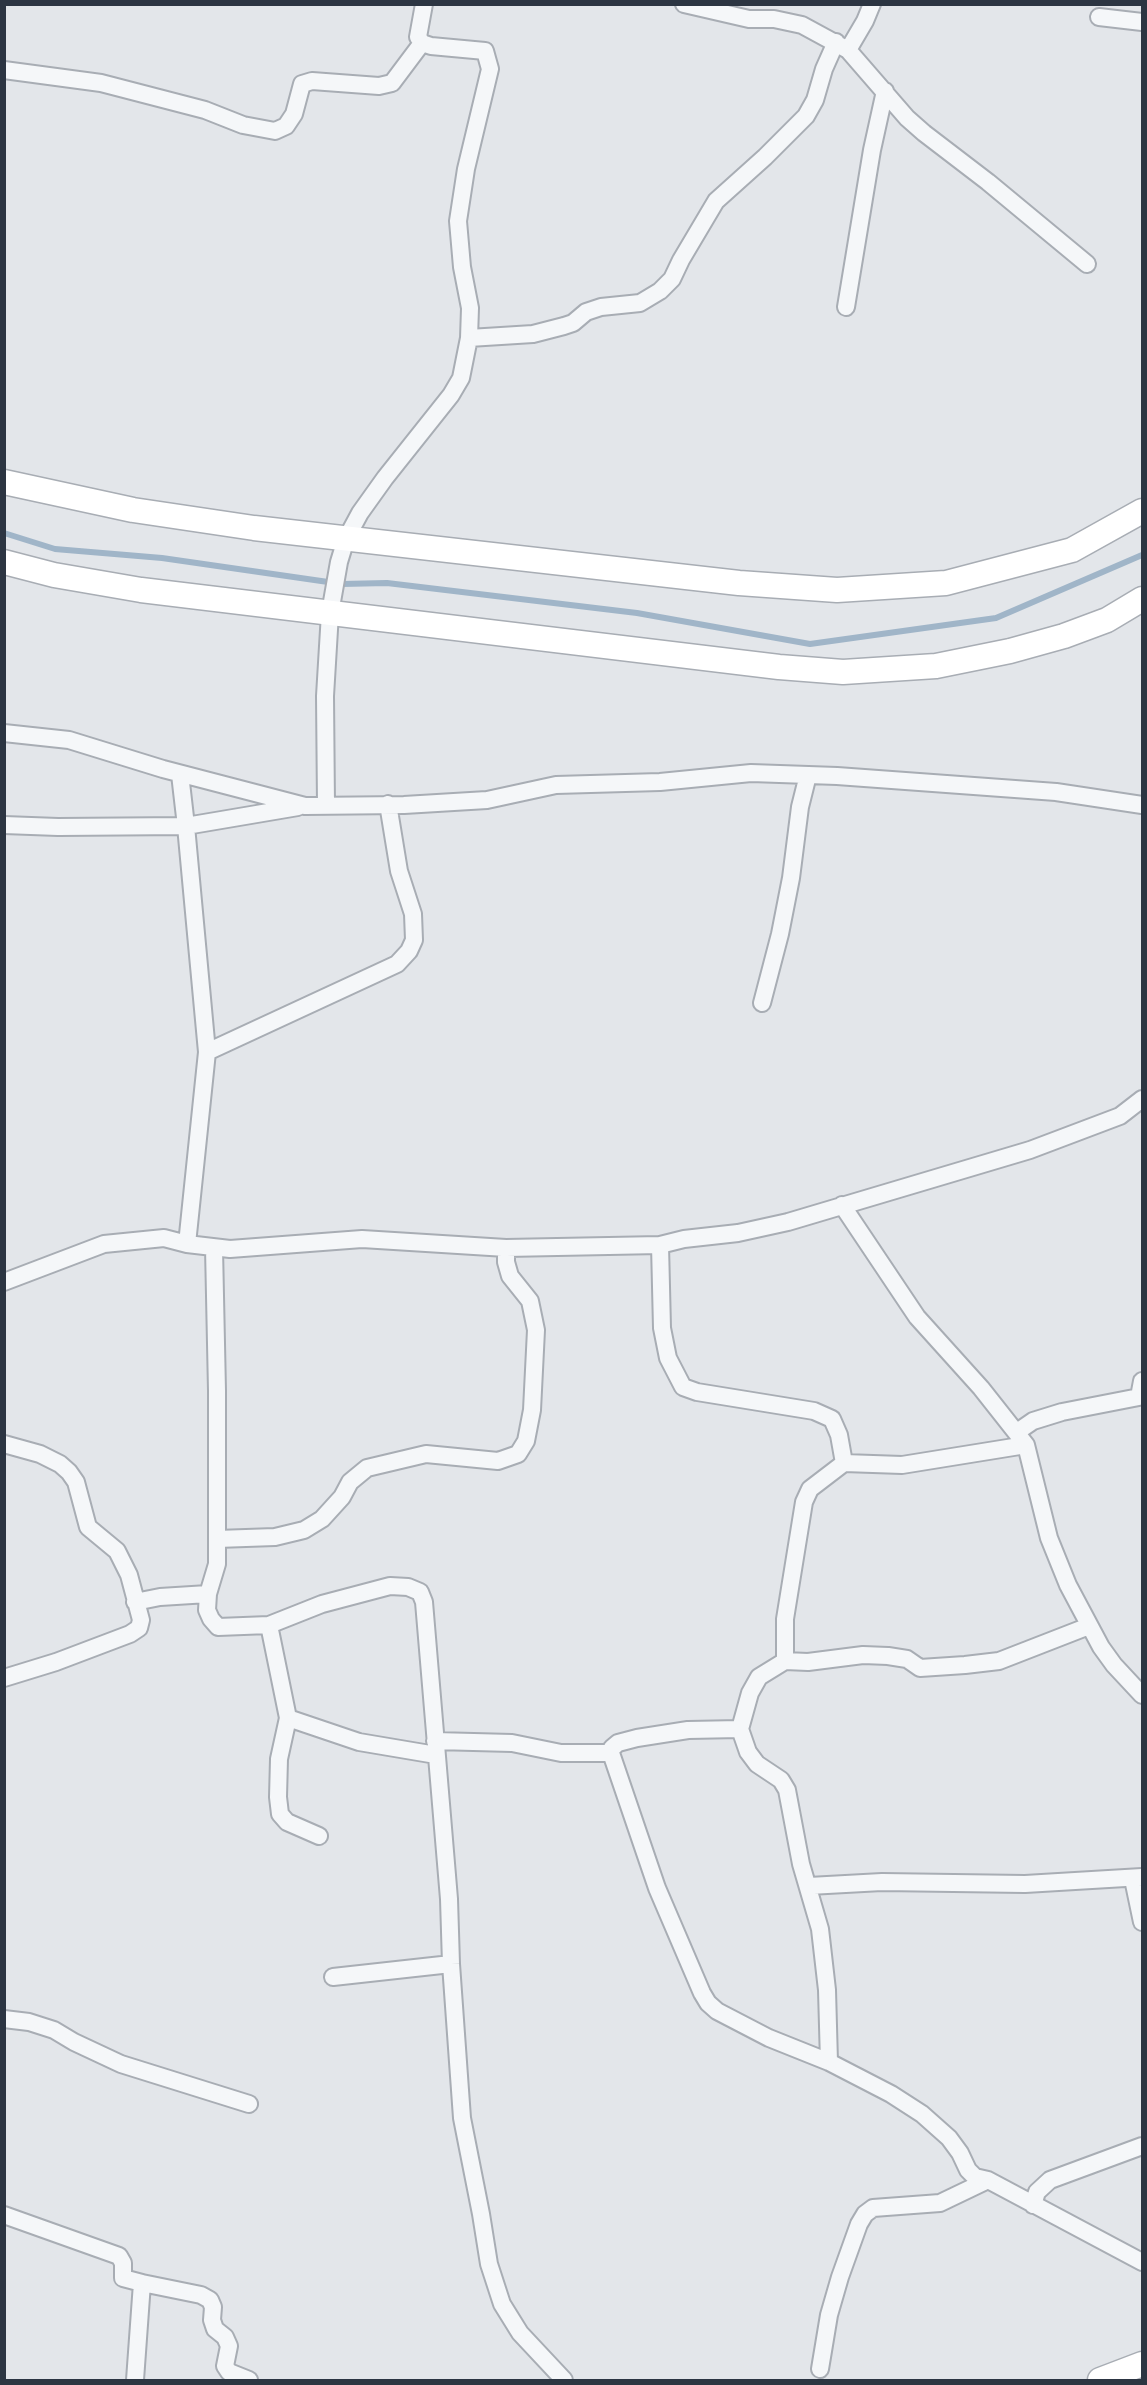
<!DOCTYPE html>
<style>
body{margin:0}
#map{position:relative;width:1147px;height:2385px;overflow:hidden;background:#e3e6ea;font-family:Signika,sans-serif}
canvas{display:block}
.frame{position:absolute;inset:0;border:6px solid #2c3542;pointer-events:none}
</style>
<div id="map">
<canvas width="1147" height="2385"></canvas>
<div class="frame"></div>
</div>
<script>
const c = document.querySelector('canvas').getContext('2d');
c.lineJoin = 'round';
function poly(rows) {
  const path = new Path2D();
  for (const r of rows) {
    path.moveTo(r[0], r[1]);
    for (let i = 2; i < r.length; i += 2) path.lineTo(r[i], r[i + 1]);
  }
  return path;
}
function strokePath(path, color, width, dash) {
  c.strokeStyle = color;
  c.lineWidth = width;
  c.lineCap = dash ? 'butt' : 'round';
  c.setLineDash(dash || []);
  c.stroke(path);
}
const stream = poly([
 [4,533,55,549,162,558,342,584,387,583,637,613,810,644,996,618,1142,555]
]);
const street = poly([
 [684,4,749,19,774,19,802,25,848,50,907,118,924,133,988,182,1087,264],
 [1099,17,1142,22],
 [848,50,865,21,872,4],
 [4,70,101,83,205,110,243,125,275,131,286,126,294,114,302,84,312,81,379,86,392,83,422,43],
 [846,307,872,150,885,91],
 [469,338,533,334,564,326,573,323,586,312,601,307,640,303,660,291,672,279,681,260,716,201,765,157,806,116,815,100,824,69,836,42],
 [4,733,69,740,163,769,305,806,404,805,487,800,556,785,660,782,751,773,837,776,1056,792,1142,805],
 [326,805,325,696,330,613,339,562,346,539,360,513,385,478,451,395,461,378,469,338,470,308,462,267,458,221,466,169,490,69,485,51,431,46,422,43,418,37,424,4],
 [4,825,58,827,186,826,180,774],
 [762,1003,780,934,791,878,800,807,808,775],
 [207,1052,397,964,409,951,414,940,413,914,399,871,388,804],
 [842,1205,917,1317,981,1388,1026,1445,1049,1538,1068,1585,1101,1647,1114,1665,1142,1695],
 [187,1244,207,1052,186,826,298,807],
 [660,1245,662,1328,668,1358,683,1387,697,1392,814,1411,832,1419,839,1435,844,1463],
 [214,1248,217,1391,217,1564,208,1594,207,1610,211,1619,218,1627,269,1625,322,1604,390,1586,408,1587,420,1592,424,1602,449,1899,451,1964,462,2118,481,2214,489,2264,502,2304,520,2333,564,2380],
 [4,1282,104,1244,164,1238,187,1244,230,1249,362,1239,506,1248,660,1245,684,1239,738,1233,788,1222,1030,1150,1120,1116,1142,1099],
 [1017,1432,1033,1421,1062,1412,1139,1397,1142,1381],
 [4,1444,40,1454,60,1464,69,1472,76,1482,88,1527,117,1551,129,1575,141,1620,139,1628,130,1634,56,1662,4,1678],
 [217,1539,275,1537,304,1530,322,1519,342,1497,350,1482,367,1468,426,1454,498,1461,518,1454,526,1441,532,1410,536,1330,530,1301,510,1276,506,1262,506,1248],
 [135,1602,160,1597,208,1594],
 [269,1625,288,1718,279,1759,278,1797,280,1814,287,1822,319,1836],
 [785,1661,785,1619,804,1502,810,1489,844,1463,902,1465,1026,1445],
 [288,1718,359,1742,436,1755],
 [740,1729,748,1752,757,1764,781,1780,787,1790,801,1864,820,1929,827,1990,829,2062],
 [435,1741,512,1743,561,1753,611,1753,657,1888,702,1993,708,2003,717,2011,769,2038,829,2062,891,2094,922,2114,949,2138,960,2153,968,2170,975,2177,988,2180,1142,2262],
 [611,1753,612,1748,618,1743,637,1738,688,1730,740,1729,750,1693,759,1677,785,1661,808,1662,863,1655,888,1656,907,1659,920,1668,965,1665,999,1661,1089,1626],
 [1133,1879,1142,1922],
 [809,1886,882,1882,1025,1884,1142,1877],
 [333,1977,451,1964],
 [4,2019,29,2022,54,2030,74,2042,121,2064,249,2104],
 [1033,2205,1037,2192,1050,2180,1142,2146],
 [4,2215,119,2256,123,2263,123,2278,142,2283],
 [820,2369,829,2315,840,2277,859,2224,865,2214,873,2208,940,2203,988,2180],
 [135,2380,142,2283,201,2295,210,2300,213,2307,212,2320,215,2329,225,2337,229,2346,225,2366,229,2372,249,2380]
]);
const secondary = poly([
 [4,482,133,510,254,528,739,583,837,590,946,583,1072,550,1142,511],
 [4,562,54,575,141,590,779,667,843,672,936,666,1010,651,1064,636,1107,620,1142,599],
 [1100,2380,1142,2364]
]);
strokePath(stream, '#a0b5c8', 6);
strokePath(street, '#a8adb4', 20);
strokePath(secondary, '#a8adb4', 27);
strokePath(street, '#f5f7f9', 16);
strokePath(secondary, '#fff', 24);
</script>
